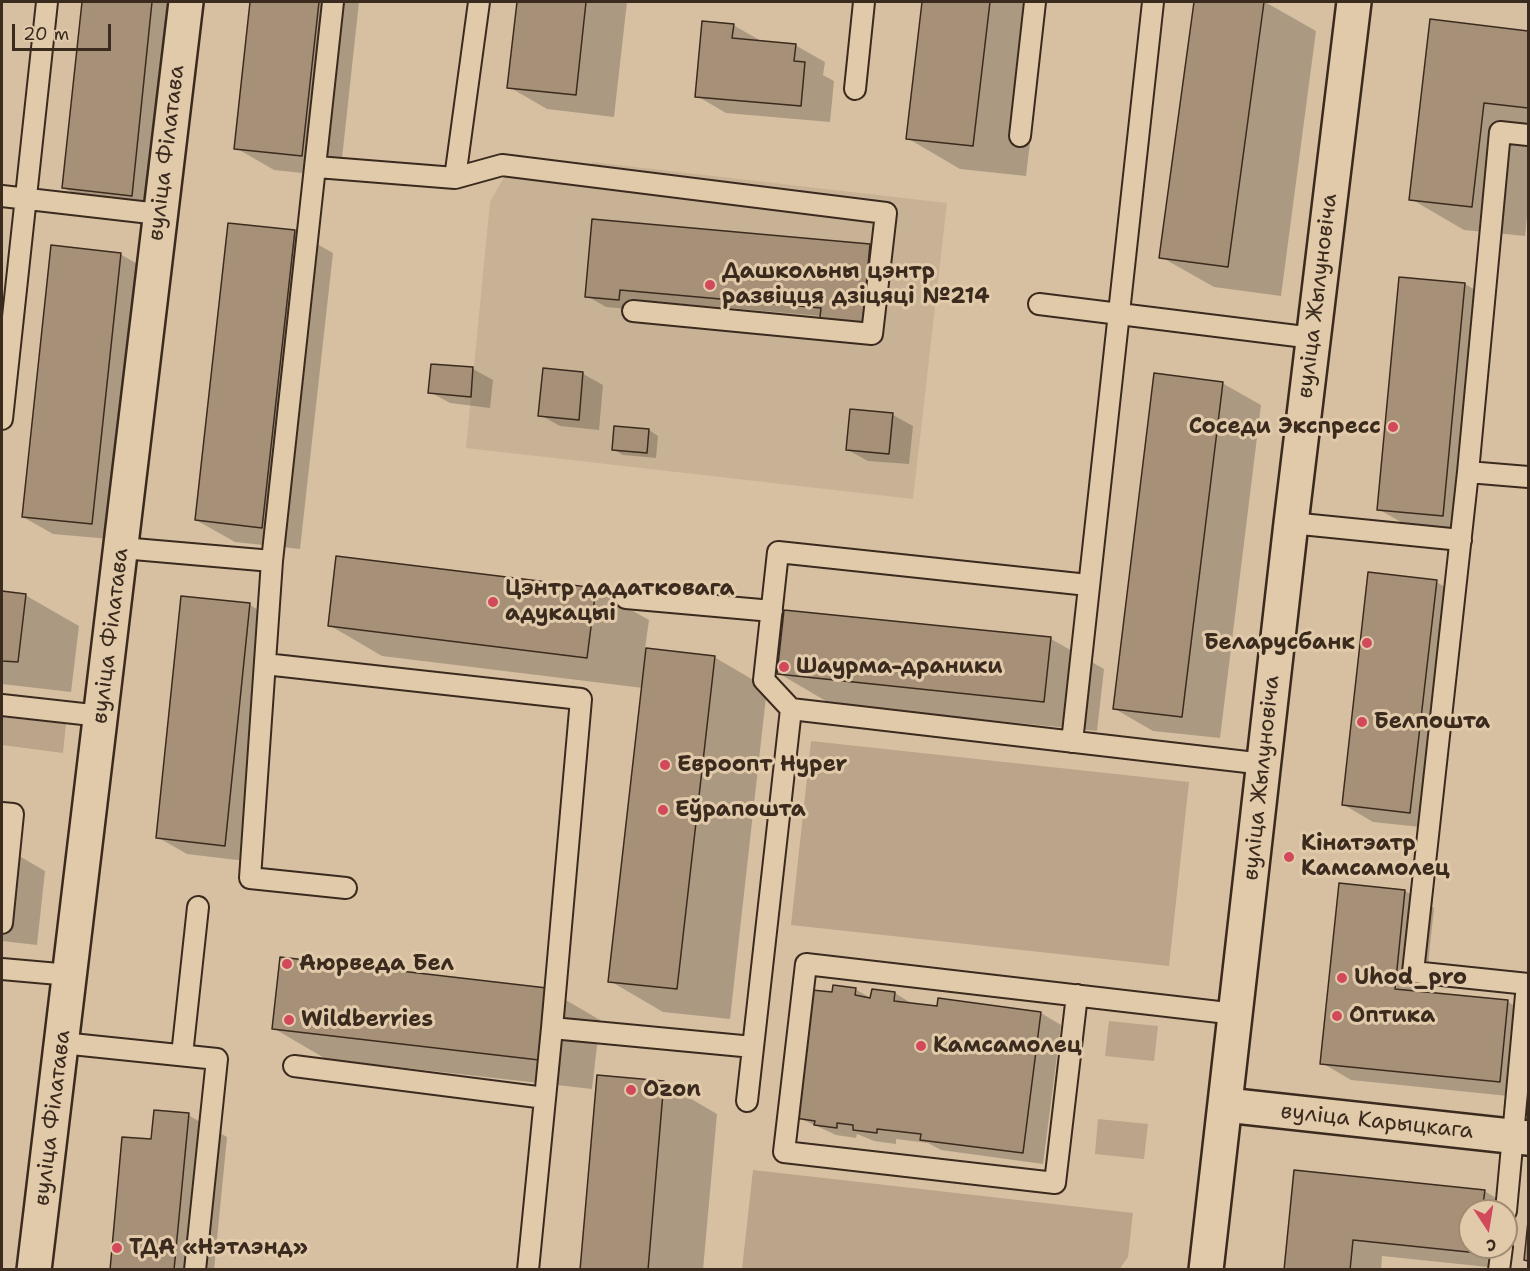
<!DOCTYPE html>
<meta charset="utf-8">
<style>
body{margin:0}
#map{position:relative;width:1530px;height:1271px;overflow:hidden;background:#d7c0a2;font-family:"Shantell Sans",sans-serif}
canvas{display:block}
.frame{position:absolute;inset:0;border:3px solid #3b2a1e;pointer-events:none}
.north{position:absolute;left:1458px;top:1199px;width:60px;height:60px;box-sizing:border-box;background:#e1caaa;border:2px solid #9f8a72;border-radius:50%;rotate:168deg;font-size:16px;font-weight:700;line-height:24px;text-align:center;color:#3b2a1e}
.north::after{content:'';display:block;margin:auto;width:21px;height:27px;background:#d1495b;clip-path:polygon(50% 0,100% 100%,50% 72%,0 100%)}
.scale{position:absolute;left:12px;top:24px;width:99px;height:27px;box-sizing:border-box;border:3px solid #3b2a1e;border-top:0;padding-left:8px;font-size:18px;line-height:21px;white-space:nowrap;color:#3b2a1e;-webkit-text-stroke:4px #e1caaa;paint-order:stroke}
</style>
<div id="map">
<canvas width="1530" height="1271"></canvas>
<div class="frame"></div>
<div class="north">С</div>
<div class="scale">20 m</div>
</div>
<script>
const c = document.querySelector('canvas').getContext('2d');
c.lineJoin = 'round';
function fill(path, color) {
  c.fillStyle = color;
  c.fill(path, 'evenodd');
}
function poly(rows) {
  const path = new Path2D();
  for (const r of rows) {
    path.moveTo(r[0], r[1]);
    for (let i = 2; i < r.length; i += 2) path.lineTo(r[i], r[i + 1]);
  }
  return path;
}
function strokePath(path, color, width, dash) {
  c.strokeStyle = color;
  c.lineWidth = width;
  c.lineCap = dash ? 'butt' : 'round';
  c.setLineDash(dash || []);
  c.stroke(path);
}
function write(font, color, halo, rows, align = 'center') {
  c.font = font + ' "Shantell Sans",sans-serif';
  c.lineWidth = 6;
  c.setLineDash([]);
  c.textBaseline = 'middle';
  c.strokeStyle = halo;
  c.fillStyle = color;
  for (const [text, x, y, turn = 0] of rows) {
    c.save();
    c.translate(x, y);
    c.rotate((+turn || 0) * Math.PI / 180);
    c.textAlign = isNaN(turn) ? turn : align;
    if (halo) c.strokeText(text, 0, 0);
    c.fillText(text, 0, 0);
    c.restore();
  }
}
const built = poly([
 [592,162,947,203,913,499,466,448,490,202,504,177,589,185]
]);
const green = poly([
 [2,717,66,724,63,753,2,745],
 [811,741,1189,782,1169,966,791,925],
 [1109,1021,1158,1026,1154,1061,1105,1056],
 [1098,1119,1148,1124,1144,1159,1095,1154],
 [753,1170,1133,1213,1128,1257,1119,1270,742,1269]
]);
const shadow = poly([
 [83,2,183,2,161,212,93,205,64,188],
 [252,2,359,2,340,177,274,170,236,148],
 [519,2,627,2,614,117,547,109,509,87],
 [923,2,1047,2,1026,176,960,169,907,138],
 [1195,2,1265,2,1316,31,1281,296,1214,287,1161,257],
 [1431,21,1528,32,1528,206,1525,236,1464,230,1411,199],
 [733,25,763,42,795,45,825,62,823,75,834,81,830,122,726,113,697,96],
 [294,231,333,253,300,549,235,542,196,520],
 [869,245,889,257,881,340,840,337,821,316,639,300,638,310,606,307,587,296],
 [120,254,150,271,121,540,53,534,23,517],
 [1465,284,1494,301,1472,532,1408,526,1378,509],
 [432,366,473,369,493,380,490,408,450,403,430,392],
 [583,374,603,385,599,430,560,426,540,415],
 [1222,383,1261,405,1220,738,1153,731,1115,709],
 [851,411,893,415,913,426,909,464,868,461,848,450],
 [649,430,658,436,656,458,623,455,613,449],
 [1436,582,1466,598,1440,829,1373,822,1344,805],
 [596,590,649,620,645,649,714,657,767,688,730,1019,663,1012,610,981,643,688,382,656,329,625],
 [2,593,25,595,79,626,71,692,2,684],
 [250,605,279,622,254,862,187,854,157,837],
 [1051,639,1104,669,1097,731,831,704,778,673],
 [2,846,45,871,37,945,2,941],
 [1340,885,1405,891,1434,908,1425,993,1508,1002,1528,1014,1528,1098,1351,1080,1322,1063],
 [547,989,600,1020,592,1089,326,1059,273,1028],
 [855,989,872,999,895,993,914,1005,939,1008,940,1000,1041,1013,1061,1025,1043,1164,941,1150,928,1143,896,1139,896,1144,874,1141,857,1134,856,1138,836,1135,797,1117,833,994],
 [598,1077,664,1083,717,1114,703,1270,581,1270],
 [188,1115,227,1137,214,1270,111,1270,153,1141],
 [1296,1171,1484,1191,1514,1208,1507,1269,1382,1256,1381,1270,1285,1270],
 [1470,1211,1506,1211,1506,1247,1470,1247]
]);
const building = poly([
 [82,2,152,2,132,196,62,188,82,2],
 [250,2,319,2,302,156,234,149,250,2],
 [517,2,586,2,576,95,507,88,517,2],
 [922,2,990,2,973,146,906,139,922,2],
 [1194,2,1264,2,1228,267,1159,258,1194,2],
 [1430,19,1528,31,1528,108,1484,103,1472,207,1409,200,1430,19],
 [702,21,734,24,732,38,796,44,794,61,805,62,801,106,695,97,702,21],
 [592,219,870,244,862,330,819,326,821,308,620,290,619,300,585,297,592,219],
 [228,223,295,230,262,528,195,520,228,223],
 [51,245,121,253,92,524,22,517,51,245],
 [1399,277,1465,283,1443,516,1377,510,1399,277],
 [431,364,473,367,471,397,428,393,431,364],
 [543,368,583,372,579,420,538,416,543,368],
 [1154,373,1223,382,1182,717,1113,709,1154,373],
 [850,409,893,413,889,454,846,450,850,409],
 [614,426,649,429,647,453,612,450,614,426],
 [336,556,596,588,587,658,328,626,336,556],
 [1368,572,1437,580,1410,813,1342,805,1368,572],
 [2,591,26,594,18,662,2,661,2,591],
 [181,596,250,603,225,846,156,838,181,596],
 [784,610,1051,637,1044,702,777,674,784,610],
 [646,648,715,656,677,989,608,982,646,648],
 [1339,883,1405,890,1395,989,1508,1000,1500,1082,1320,1064,1339,883],
 [280,957,547,988,539,1060,272,1029,280,957],
 [833,985,856,988,855,995,870,998,872,989,895,992,894,1001,937,1006,938,998,1041,1012,1023,1153,920,1140,921,1134,877,1129,877,1133,853,1130,853,1125,837,1123,837,1128,814,1125,815,1121,795,1118,812,990,832,992,833,985],
 [597,1075,664,1081,648,1270,580,1270,597,1075],
 [154,1110,189,1113,174,1270,110,1270,122,1137,151,1139,154,1110],
 [1294,1170,1485,1190,1482,1211,1470,1211,1470,1247,1479,1247,1478,1253,1353,1240,1350,1270,1284,1270,1294,1170],
 [1528,1221,1528,1261,1524,1260,1528,1221]
]);
const service = poly([
 [333,2,272,561,250,878,346,888],
 [855,89,864,2],
 [1528,135,1500,132,1468,472,1413,972,1528,984],
 [1020,136,1035,2],
 [317,167,455,178,479,2],
 [455,178,502,165,886,213,872,334,633,311],
 [2,196,159,214],
 [1039,304,1313,338],
 [2,419,47,2],
 [1468,472,1528,477],
 [1291,523,1461,540],
 [122,548,272,561],
 [1088,585,778,552,764,680,791,709,1264,764],
 [626,598,772,611],
 [265,664,581,699,552,1028],
 [2,705,101,716],
 [1072,742,1153,2],
 [2,813,13,814,2,923],
 [2,969,70,975],
 [1077,995,1055,1183,784,1152,806,964,1236,1014],
 [62,1043,217,1059,195,1270],
 [182,1055,198,907],
 [294,1066,545,1098],
 [747,1101,791,709],
 [1506,1211,1527,984],
 [528,1270,552,1028,753,1047],
 [1499,1270,1502,1247]
]);
const minor = poly([
 [1226,1105,1528,1138]
]);
const tertiary = poly([
 [34,1270,186,2]
]);
const secondary = poly([
 [1206,1270,1291,523,1354,2]
]);
const markers = [
 [710,285,6,"#d1495b"],
 [1393,427,6,"#d1495b"],
 [493,602,6,"#d1495b"],
 [1367,643,6,"#d1495b"],
 [784,667,6,"#d1495b"],
 [1362,722,6,"#d1495b"],
 [665,765,6,"#d1495b"],
 [663,810,6,"#d1495b"],
 [1289,857,6,"#d1495b"],
 [287,964,6,"#d1495b"],
 [1342,978,6,"#d1495b"],
 [1337,1016,6,"#d1495b"],
 [289,1020,6,"#d1495b"],
 [921,1046,6,"#d1495b"],
 [631,1090,6,"#d1495b"],
 [117,1248,6,"#d1495b"]
];
const streetNames = [
 ["вуліца Філатава",167,153,-83],
 ["вуліца Жылуновіча",1318,296,-83],
 ["вуліца Філатава",111,636,-83],
 ["вуліца Жылуновіча",1262,778,-84],
 ["вуліца Філатава",53,1118,-83],
 ["вуліца Карыцкага",1377,1122,6]
];
const poiNames = [
 ["Дашкольны цэнтр",722,272],
 ["развіцця дзіцяці №214",722,297],
 ["Соседи Экспресс",1381,427,"right"],
 ["Цэнтр дадатковага",505,589],
 ["адукацыі",505,614],
 ["Беларусбанк",1355,643,"right"],
 ["Шаурма-драники",796,667],
 ["Белпошта",1374,722],
 ["Евроопт Hyper",677,765],
 ["Еўрапошта",675,810],
 ["Кінатэатр",1301,844],
 ["Камсамолец",1301,869],
 ["Аюрведа Бел",299,964],
 ["Uhod_pro",1354,978],
 ["Оптика",1349,1016],
 ["Wildberries",301,1020],
 ["Камсамолец",933,1046],
 ["Ozon",643,1090],
 ["ТДА «Нэтлэнд»",129,1248]
];
fill(built, '#c8b295');
fill(green, '#baa48a');
fill(shadow, '#0003');
fill(building, '#a69178');
strokePath(building, '#3b2a1e', 1.5);
strokePath(service, '#3b2a1e', 24);
strokePath(minor, '#3b2a1e', 38);
strokePath(tertiary, '#3b2a1e', 38);
strokePath(secondary, '#3b2a1e', 38);
strokePath(service, '#e1caaa', 20);
strokePath(minor, '#e1caaa', 33);
strokePath(tertiary, '#e1caaa', 33);
strokePath(secondary, '#e1caaa', 33);
for (const [x, y, r, color] of markers) {
  const dot = new Path2D();
  dot.arc(x, y, r, 0, 2 * Math.PI);
  c.fillStyle = color;
  c.fill(dot);
  strokePath(dot, '#e1caaa', 2);
}
write('22px', '#3b2a1e', '#e1caaa', streetNames);
write('bold 22px', '#3b2a1e', '#e1caaa', poiNames, 'left');
</script>
